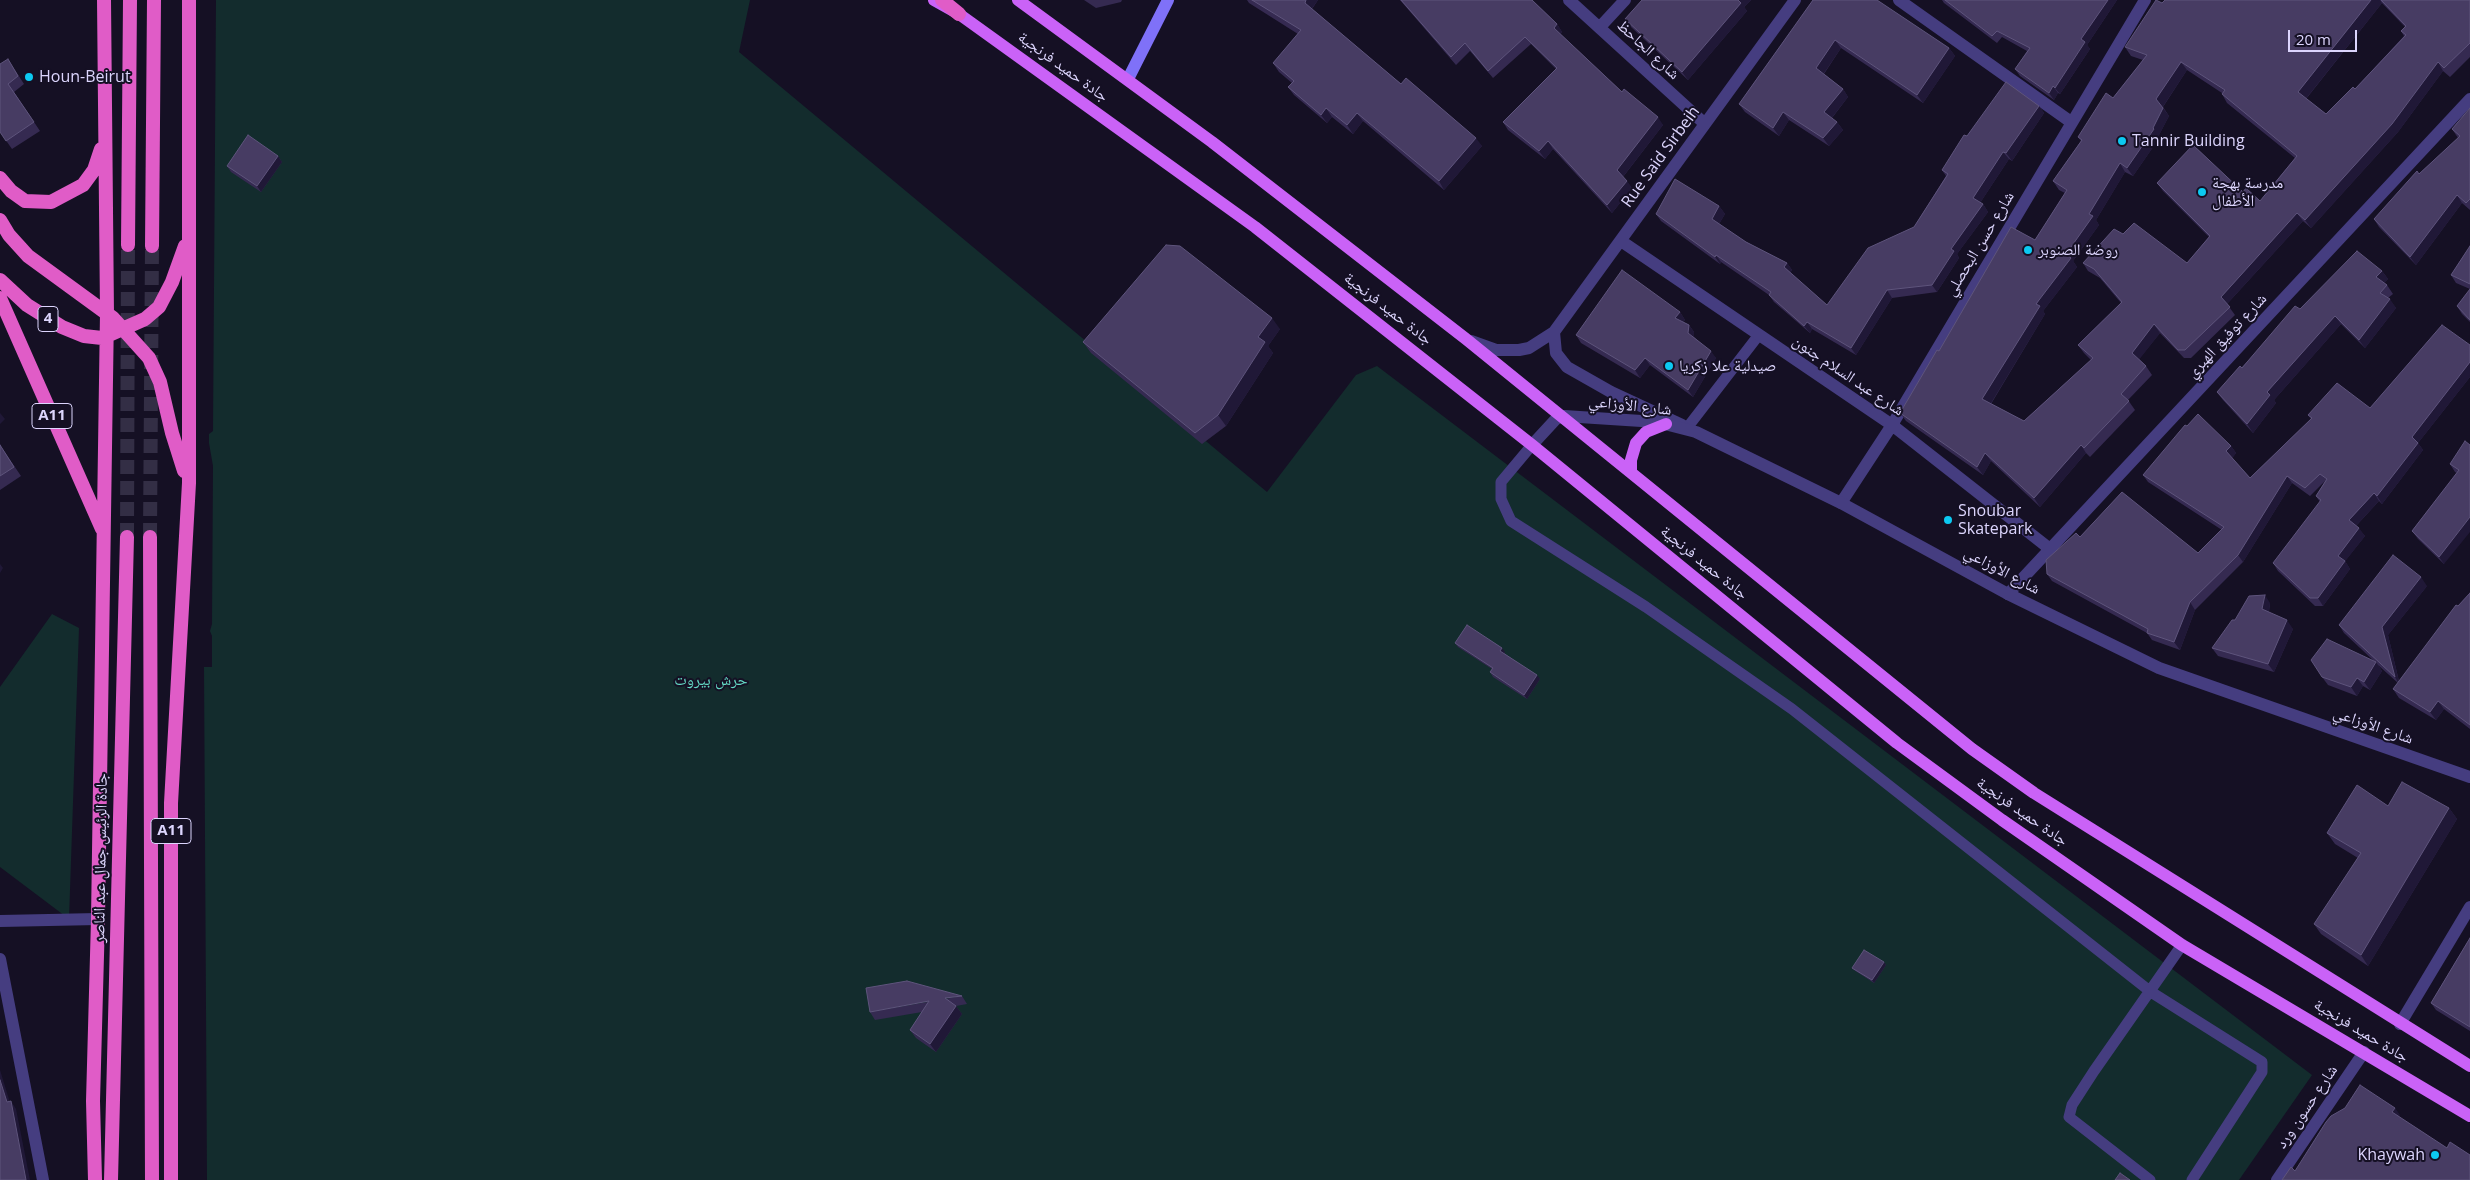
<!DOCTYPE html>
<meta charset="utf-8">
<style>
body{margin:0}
#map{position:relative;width:2470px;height:1180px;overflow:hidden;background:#151024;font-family:"Open Sans",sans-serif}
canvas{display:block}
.scale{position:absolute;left:2288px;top:30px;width:69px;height:22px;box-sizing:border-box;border:2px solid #dcd5fd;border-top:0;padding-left:6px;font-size:15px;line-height:18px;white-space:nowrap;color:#dcd5fd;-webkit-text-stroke:4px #151024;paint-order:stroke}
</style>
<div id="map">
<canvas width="2470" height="1180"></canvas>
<div class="scale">20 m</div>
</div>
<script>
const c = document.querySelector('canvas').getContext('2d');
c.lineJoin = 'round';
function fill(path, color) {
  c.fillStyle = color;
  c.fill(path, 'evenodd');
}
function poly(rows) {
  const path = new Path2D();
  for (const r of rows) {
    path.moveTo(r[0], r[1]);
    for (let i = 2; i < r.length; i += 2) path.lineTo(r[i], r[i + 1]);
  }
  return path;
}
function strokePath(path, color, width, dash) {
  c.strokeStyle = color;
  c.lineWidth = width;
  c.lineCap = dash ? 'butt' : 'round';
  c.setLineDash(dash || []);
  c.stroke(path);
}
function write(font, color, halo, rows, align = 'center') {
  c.font = font + ' "Open Sans","Noto Naskh Arabic",sans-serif';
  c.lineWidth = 4;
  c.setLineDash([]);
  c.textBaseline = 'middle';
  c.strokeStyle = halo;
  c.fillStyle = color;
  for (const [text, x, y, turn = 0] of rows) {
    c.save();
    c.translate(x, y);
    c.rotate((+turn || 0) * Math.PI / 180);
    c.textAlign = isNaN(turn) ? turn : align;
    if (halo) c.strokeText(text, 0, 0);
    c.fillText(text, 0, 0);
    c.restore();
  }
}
const green = poly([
 [216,0,750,0,739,52,1267,492,1356,375,1377,366,2312,1075,2239,1180,207,1180,204,667,212,667,212,636,210,631,212,624,213,466,209,443,209,434,213,431],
 [52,614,79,628,69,919,0,867,0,687]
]);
const trunkTunnel = poly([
 [127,537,128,245],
 [150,537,152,246]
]);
const service = poly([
 [1687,428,1758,336],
 [1532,445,1501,482,1501,499,1511,521,1646,607,1792,709,2151,992,2262,1062,2262,1072,2192,1180],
 [2150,1180,2069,1117,2072,1105,2094,1071,2182,945]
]);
const minor = poly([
 [1569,0,1705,124],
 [1899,0,2071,122],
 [1600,27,1625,0],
 [1621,241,1892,425,2050,549],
 [1554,332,1556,353,1567,367,1611,392,1682,425],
 [1471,341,1496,350,1519,350,1529,348,1554,332,1795,0],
 [1841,503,1892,425,2145,0],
 [2008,594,2470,99],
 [0,921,98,919],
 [0,959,43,1180],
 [2400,1024,2470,907],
 [2277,1180,2364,1052]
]);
const tertiary = poly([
 [1532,445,1556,419,1564,416,1657,422,1696,432,1841,503,2008,594,2159,668,2470,777]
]);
const secondary = poly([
 [1128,79,1168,0]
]);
const primary = poly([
 [934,0,959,14,1255,227,1532,445,1897,743,2002,820,2182,945,2470,1116],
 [1018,0,1212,142,1466,339,1972,749,2034,793,2470,1066],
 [1631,472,1631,460,1636,443,1646,432,1666,424]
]);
const trunk = poly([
 [942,0,959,14],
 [0,178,11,191,25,201,51,202,83,185,94,170,101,149],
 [0,220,9,235,28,256,113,318,149,358,160,382,172,433,184,471],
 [128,245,130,0],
 [152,246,154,0],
 [0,280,27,305,62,327,84,336,102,338,145,319,159,307,172,282,185,246],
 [0,298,102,529],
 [150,537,152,1180],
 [95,1180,93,1101,98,919,107,313,104,0],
 [111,1180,127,537],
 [171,1180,171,803,189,483,189,0]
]);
const wall = poly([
 [1084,0,1122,0,1121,2,1096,8],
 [1247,0,1318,0,1312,9,1401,84,1482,146,1444,190,1363,121,1353,134,1332,117,1327,123,1294,95,1288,87,1292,83,1279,72,1273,63,1298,34,1249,3],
 [1400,0,1532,0,1557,24,1562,32,1560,34,1622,92,1663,125,1623,177,1632,188,1612,213,1553,149,1545,159,1508,130,1503,122,1556,69,1531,44,1493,78,1470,51,1456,65],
 [1642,0,1751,0,1744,7,1747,11,1688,80,1631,27,1625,19],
 [1813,0,1949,48,1955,56,1923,103,1841,48,1824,74,1843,89,1848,97,1832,118,1837,122,1843,130,1829,146,1789,120,1779,136,1745,112,1739,104],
 [1942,0,2117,0,2087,45,2090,49,2060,94,2058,93,2054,100,2020,76,2015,69,2027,51,2002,37,1997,43,1944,3],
 [2165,0,2470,0,2470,57,2450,77,2443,71,2398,132,2311,228,2303,221,2227,304,2235,315,2191,358,2184,358,2160,333,2139,359,2146,366,2152,375,2128,400,2135,410,2090,457,2086,453,2040,507,1991,461,1983,475,1906,421,1900,413,1939,351,2035,240,2065,193,2059,190,2053,181,2081,141,2078,137,2113,98,2143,60,2131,56,2125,47],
 [2382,3,2405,27,2401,31,2404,36,2355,89,2326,114,2306,99],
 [2187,70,2222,93,2222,94,2227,103,2295,158,2260,201,2243,192,2157,183,2163,191,2209,237,2187,263,2123,234,2083,263,2088,271,2100,278,2121,303,2078,345,2084,353,2091,360,2024,421,1991,404,2045,314,2043,311,2077,267,2073,261,2099,225,2096,220,2125,172,2133,176,2160,137,2159,135,2169,116,2163,107],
 [8,59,24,84,14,92,40,131,12,149,0,132],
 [2039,106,2044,113,2012,161,2009,159,1980,203,1983,204,1988,212,1957,254,1959,258,1937,292,1892,298,1856,355,1812,329,1810,333,1774,302,1769,295,1721,262,1720,264,1661,221,1656,214,1719,206,1725,214,1719,224,1746,242,1787,263,1792,270,1790,273,1827,305,1914,227,1946,176,1942,170,1967,136],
 [2470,108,2470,210,2462,203,2416,265,2379,227,2374,219,2419,174,2458,138,2452,129],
 [278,156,282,162,261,192,231,172,227,166],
 [2470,246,2470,322,2462,314,2457,306,2470,289,2456,283,2451,275],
 [2382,271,2388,279,2384,283,2387,285,2393,294,2388,298,2396,308,2365,348,2341,324,2274,400,2276,403,2253,433,2223,400,2217,392,2300,309],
 [1680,312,1685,320,1683,322,1689,325,1694,332,1694,337,1716,358,1693,397,1650,365,1640,378,1581,343,1576,335],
 [1280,329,1268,346,1273,353,1226,426,1202,444,1091,353,1083,342],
 [2470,345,2470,377,2418,443,2423,450,2382,504,2379,501,2356,526,2365,536,2345,561,2350,569,2323,606,2315,606,2278,571,2273,563,2320,502,2316,496,2325,481,2310,496,2292,483,2243,562,2195,610,2180,650,2152,640,2147,633,2052,581,2047,574,2080,537,2198,553,2222,530,2148,482,2143,475,2187,426,2231,446,2236,453,2232,458,2250,478,2311,419,2308,415,2370,408],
 [0,445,21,476,0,490],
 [2470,445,2444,564,2418,539,2412,531,2457,473,2455,472,2450,464],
 [2427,586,2388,635,2399,681,2458,606,2470,593,2470,729,2444,709,2436,720,2399,698,2393,689,2398,683,2378,665,2382,671,2370,690,2363,686,2357,696,2328,685,2322,677,2375,662,2344,633,2339,625],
 [2270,603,2269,612,2293,629,2274,672,2218,656,2212,648,2235,620],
 [1455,643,1505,652,1504,653,1540,679,1527,699,1493,677,1490,672,1492,669,1458,647],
 [2388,806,2449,808,2457,819,2368,966,2321,934,2314,924,2358,858,2335,844,2327,833],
 [2470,938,2470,1031,2436,1010,2431,1003],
 [1884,962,1886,965,1874,983,1854,970,1852,968],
 [962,996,967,1004,956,1006,962,1014,936,1052,916,1038,910,1030,922,1012,875,1020,870,1012]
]);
const shadedWall = poly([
 [1306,0,1318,0,1310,11,1305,3],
 [1738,0,1751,0,1744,7,1747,11,1688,80,1682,72],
 [2108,0,2117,0,2087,45,2090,49,2060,94,2055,88,2081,39],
 [2371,0,2380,0,2382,3,2304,101,2298,92],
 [1557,24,1562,32,1559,35,1554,28],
 [1835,40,1841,48,1822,76,1816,68],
 [1949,48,1955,56,1923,103,1917,95],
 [2181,62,2187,70,2162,108,2156,99],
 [2438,62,2443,71,2398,132,2311,228,2305,220],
 [2053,86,2058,93,2054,100,2049,93],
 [1843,89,1848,97,1830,120,1824,112],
 [2039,106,2044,113,2012,161,2006,153],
 [1326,108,1332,117,1327,123,1321,115],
 [2163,108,2169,116,2159,135,2160,137,2133,176,2127,168,2153,128],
 [1783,112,1789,120,1779,136,1773,128],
 [1357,113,1363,121,1353,134,1347,125],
 [1658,117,1663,125,1622,178,1617,170],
 [1837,122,1843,130,1829,146,1823,138],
 [1476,138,1482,146,1444,190,1439,181],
 [1548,141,1553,149,1545,159,1539,151],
 [2003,152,2009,159,1978,206,1973,198],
 [278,156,282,162,261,192,257,186],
 [2120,163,2125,172,2096,220,2099,225,2073,261,2077,267,2043,311,2045,314,1988,408,1982,399,2089,214],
 [1627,181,1632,188,1612,213,1607,205],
 [2457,195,2462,203,2416,265,2410,257],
 [1983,204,1988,212,1957,254,1959,258,1937,292,1932,285,1951,249],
 [1719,206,1725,214,1717,227,1712,219],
 [2297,213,2303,221,2226,305,2221,297],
 [1716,255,1721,262,1720,264,1715,257],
 [1787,263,1792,270,1789,275,1784,267],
 [2382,271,2388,279,2382,286,2376,277],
 [1887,290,1892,298,1856,355,1851,348],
 [2390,299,2396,308,2365,348,2359,340],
 [1680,312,1685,320,1680,326,1675,318],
 [2335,316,2341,324,2274,400,2276,403,2253,433,2247,424,2267,392],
 [1272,318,1280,329,1268,346,1273,353,1226,426,1218,415,1258,337],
 [1807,322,1812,329,1810,333,1804,326],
 [2154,324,2160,333,2138,361,2132,353],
 [1689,325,1694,332,1694,340,1688,333],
 [1711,351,1716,358,1693,397,1688,390],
 [1645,358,1650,365,1640,378,1635,370],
 [2470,362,2470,377,2418,443,2423,450,2382,504,2377,496,2412,437],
 [0,413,5,419,0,424],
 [2081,445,2086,453,2040,507,2034,498],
 [2231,446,2236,453,2232,459,2226,451],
 [1985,453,1991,461,1983,475,1977,467],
 [2287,476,2292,483,2243,562,2238,555],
 [2374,493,2379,501,2354,528,2349,520],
 [2470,517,2470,532,2444,564,2439,557],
 [2359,528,2365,536,2343,564,2338,556],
 [2345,561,2350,569,2323,606,2318,598],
 [0,564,3,568,0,573],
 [2421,577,2427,586,2388,635,2400,686,2395,677,2382,627],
 [2265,595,2270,603,2268,617,2262,609],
 [2190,602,2195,610,2180,650,2174,642],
 [2287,620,2293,629,2274,672,2268,664],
 [1502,648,1505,652,1503,655,1500,651],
 [2376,662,2382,671,2370,690,2364,682],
 [1537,675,1540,679,1527,699,1524,695],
 [2357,678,2363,686,2357,696,2351,687],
 [2438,701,2444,709,2436,720,2430,712],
 [2449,808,2457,819,2368,966,2361,955],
 [1884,962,1886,965,1874,983,1872,980],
 [956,1006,962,1014,936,1052,930,1044],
 [0,1070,12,1109,11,1101,16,1109,30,1180,26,1180,7,1102,0,1080],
 [2395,1108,2400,1115,2397,1120,2392,1112]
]);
const building = poly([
 [1252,0,1306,0,1305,3,1401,84,1406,78,1476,138,1439,181,1357,113,1347,125,1326,108,1321,115,1288,87,1294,81,1273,63,1301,30,1252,0],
 [1401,0,1532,0,1557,24,1554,28,1622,92,1624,89,1658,117,1617,170,1627,181,1607,205,1548,141,1539,151,1503,122,1557,68,1525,37,1488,71,1465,43,1451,57,1401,0],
 [1642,0,1738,0,1741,3,1682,72,1625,19,1642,0],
 [1813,0,1877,0,1949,48,1917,95,1835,40,1816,68,1843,89,1824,112,1837,122,1823,138,1783,112,1773,128,1739,104,1813,0],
 [1945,0,2108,0,2081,39,2085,42,2055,88,2053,86,2049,93,2015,69,2030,48,1997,31,1992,36,1945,0],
 [2156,0,2162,3,2165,0,2371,0,2298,92,2326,114,2353,87,2355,89,2406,35,2401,31,2406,26,2381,0,2470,0,2470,43,2444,68,2438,62,2392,124,2305,220,2297,213,2221,297,2230,307,2185,350,2178,350,2154,324,2132,353,2146,366,2121,394,2129,401,2084,448,2081,445,2034,498,1985,453,1977,467,1900,413,1937,350,1939,351,2011,227,2035,240,2067,190,2053,181,2082,140,2078,137,2106,93,2113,98,2147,55,2125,47,2156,0],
 [2181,62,2225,90,2222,94,2297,156,2260,201,2246,188,2243,192,2193,145,2157,183,2210,236,2187,263,2134,223,2123,234,2114,229,2083,263,2094,269,2122,302,2078,345,2093,358,2024,421,1982,399,2040,306,2036,304,2071,258,2066,254,2093,216,2089,214,2120,163,2127,168,2154,129,2153,128,2163,108,2156,99,2181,62],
 [8,59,18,76,8,84,34,122,6,141,0,132,0,64,8,59],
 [2006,82,2039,106,2006,153,2003,152,1973,198,1983,204,1951,249,1954,251,1932,285,1887,290,1851,348,1807,322,1804,326,1769,295,1771,292,1716,255,1715,257,1656,214,1675,179,1719,206,1712,219,1746,242,1787,263,1784,267,1827,305,1868,248,1914,227,1948,174,1942,170,1964,135,1967,136,2006,82],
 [2470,108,2470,199,2466,203,2457,195,2410,257,2374,219,2417,171,2419,174,2460,136,2452,129,2470,108],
 [248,135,278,156,257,186,227,166,248,135],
 [1166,245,1180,246,1272,318,1258,337,1265,342,1218,415,1195,433,1083,342,1166,245],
 [2470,246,2470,284,2451,275,2470,246],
 [2357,251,2382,271,2376,277,2387,285,2380,293,2390,299,2359,340,2335,316,2267,392,2270,395,2247,424,2217,392,2240,366,2242,368,2295,306,2300,309,2357,251],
 [1622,270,1680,312,1675,318,1689,325,1688,333,1711,351,1688,390,1645,358,1635,370,1576,335,1622,270],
 [2470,289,2470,320,2457,306,2470,289],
 [2442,325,2470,345,2470,362,2412,437,2418,443,2377,496,2374,493,2349,520,2359,528,2338,556,2345,561,2318,598,2310,598,2273,563,2321,500,2316,496,2327,479,2320,474,2305,488,2287,476,2238,555,2190,602,2174,642,2147,633,2148,629,2047,574,2046,560,2076,533,2080,537,2122,492,2198,553,2224,527,2143,475,2185,425,2187,426,2198,414,2231,446,2226,451,2250,478,2312,418,2308,415,2337,383,2370,408,2442,325],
 [2465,441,2470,445,2470,517,2439,557,2412,531,2459,470,2450,464,2465,441],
 [0,445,14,467,0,476,0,445],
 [2393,555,2421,577,2382,627,2395,677,2339,625,2393,555],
 [2470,593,2470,725,2438,701,2430,712,2393,689,2456,605,2458,606,2470,593],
 [2265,595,2262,609,2287,620,2268,664,2212,648,2232,620,2235,620,2249,596,2265,595],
 [1467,625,1502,648,1500,651,1537,675,1524,695,1490,672,1493,668,1455,643,1467,625],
 [2327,639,2376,662,2364,682,2357,678,2351,687,2322,677,2311,660,2327,639],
 [2402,782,2449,808,2361,955,2314,924,2361,853,2327,833,2357,785,2388,806,2402,782],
 [2470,938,2470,1027,2431,1003,2470,938],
 [1864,950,1884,962,1872,980,1852,968,1864,950],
 [907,981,962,996,945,998,956,1006,930,1044,910,1030,929,1001,870,1012,866,988,907,981],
 [0,1080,7,1102,11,1101,26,1180,0,1180,0,1080],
 [2360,1085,2395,1108,2392,1112,2447,1148,2450,1142,2470,1155,2470,1180,2282,1180,2291,1167,2295,1171,2326,1122,2331,1116,2345,1108,2360,1085],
 [2120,1173,2130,1180,2115,1180,2120,1173]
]);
const markers = [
 [29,77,5,"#0cc9f1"],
 [2122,141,5,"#0cc9f1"],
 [2202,192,5,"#0cc9f1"],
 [2028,250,5,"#0cc9f1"],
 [1669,366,5,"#0cc9f1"],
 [1948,520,5,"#0cc9f1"],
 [2435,1155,5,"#0cc9f1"]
];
const shields = [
 [48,319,20],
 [52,416,40],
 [171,831,40]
];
const shieldNames = [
 ["4",48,319],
 ["A11",52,416],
 ["A11",171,831]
];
const streetNames = [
 ["شارع الجاحظ",1648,50,43],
 ["جادة حميد فرنجية",1063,67,36],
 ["Rue Said Sirbeih",1661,157,-54],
 ["شارع حسن البحصلي",1980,244,-59],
 ["جادة حميد فرنجية",1388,309,38],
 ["شارع توفيق الهبري",2227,336,-47],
 ["شارع عبد السلام جنون",1848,376,34],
 ["شارع الأوزاعي",1630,406,6],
 ["جادة حميد فرنجية",1704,563,39],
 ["شارع الأوزاعي",2002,571,28],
 ["شارع الأوزاعي",2373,726,19],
 ["جادة حميد فرنجية",2022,812,35],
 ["جادة الرئيس جمال عبد الناصر",101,858,-89],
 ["جادة حميد فرنجية",2361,1031,31],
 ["شارع حسون ورد",2307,1107,-56]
];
const poiNames = [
 ["Houn-Beirut",39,77],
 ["Tannir Building",2132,141],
 ["مدرسة بهجة",2212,183],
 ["الأطفال",2212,201],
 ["روضة الصنوبر",2038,250],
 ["صيدلية علا زكريا",1679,366],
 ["Snoubar",1958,511],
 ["Skatepark",1958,529],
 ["Khaywah",2425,1155,"right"]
];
const parkNames = [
 ["حرش بيروت",711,680]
];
fill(green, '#132c2d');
strokePath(trunkTunnel, '#332e45', 14, [14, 7]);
strokePath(service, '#453d80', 11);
strokePath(minor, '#453d80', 12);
strokePath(tertiary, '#453d80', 12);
strokePath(secondary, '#7f71f8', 12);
strokePath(primary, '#ca62f7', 12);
strokePath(trunk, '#e05cc7', 14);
fill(wall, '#352a51');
fill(shadedWall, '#201837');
fill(building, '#473c63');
strokePath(building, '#5e547c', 1);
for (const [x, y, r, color] of markers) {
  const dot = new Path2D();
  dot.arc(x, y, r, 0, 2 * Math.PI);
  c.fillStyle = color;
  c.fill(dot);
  strokePath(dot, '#151024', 2);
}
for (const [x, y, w] of shields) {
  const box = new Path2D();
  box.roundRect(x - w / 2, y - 12.5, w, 25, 4);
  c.fillStyle = '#151024';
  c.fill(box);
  strokePath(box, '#dcd5fd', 1);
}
write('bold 15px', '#dcd5fd', null, shieldNames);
write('16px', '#dcd5fd', '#151024', streetNames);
write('16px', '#dcd5fd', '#151024', poiNames, 'left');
write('16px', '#64d9c5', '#151024', parkNames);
</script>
